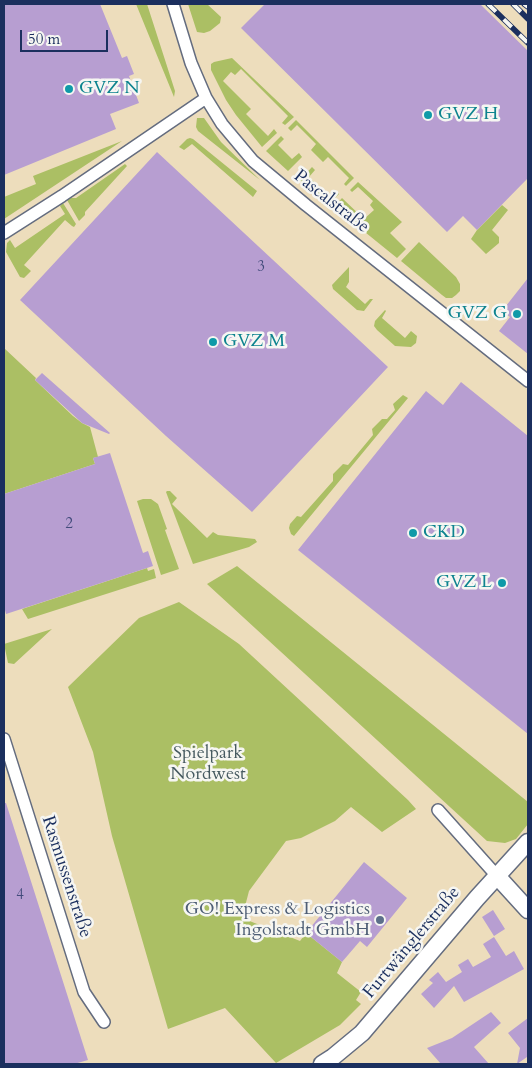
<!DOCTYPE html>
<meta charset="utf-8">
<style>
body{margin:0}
#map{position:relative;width:532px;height:1068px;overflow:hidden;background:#edddbc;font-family:Cardo,serif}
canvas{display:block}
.frame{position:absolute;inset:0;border:5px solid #1b2f5e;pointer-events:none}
.scale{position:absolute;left:20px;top:30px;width:88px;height:22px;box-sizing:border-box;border:2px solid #1b2f5e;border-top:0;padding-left:6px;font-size:15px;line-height:18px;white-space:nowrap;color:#1b2f5e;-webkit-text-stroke:4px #f6f6f2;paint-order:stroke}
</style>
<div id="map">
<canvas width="532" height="1068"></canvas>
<div class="frame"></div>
<div class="scale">50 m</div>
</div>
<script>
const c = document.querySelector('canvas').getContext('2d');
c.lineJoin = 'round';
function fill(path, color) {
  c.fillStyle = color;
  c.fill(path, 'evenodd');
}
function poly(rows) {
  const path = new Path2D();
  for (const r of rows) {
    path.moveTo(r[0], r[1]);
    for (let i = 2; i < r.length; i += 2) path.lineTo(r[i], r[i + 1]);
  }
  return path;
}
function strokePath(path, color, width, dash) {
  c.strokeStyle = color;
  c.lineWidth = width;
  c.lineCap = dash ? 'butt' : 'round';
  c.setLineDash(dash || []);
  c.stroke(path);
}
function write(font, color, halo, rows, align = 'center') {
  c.font = font + ' Cardo,serif';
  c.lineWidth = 5;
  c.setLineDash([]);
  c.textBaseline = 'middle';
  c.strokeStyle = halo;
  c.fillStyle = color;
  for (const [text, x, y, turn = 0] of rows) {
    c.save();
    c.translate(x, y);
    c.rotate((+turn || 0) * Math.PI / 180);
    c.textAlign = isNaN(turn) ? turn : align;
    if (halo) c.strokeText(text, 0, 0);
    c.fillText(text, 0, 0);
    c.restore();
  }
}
const green = poly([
 [136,4,147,4,175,91,174,97],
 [188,4,207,4,221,17,220,23,210,31,204,33,197,32],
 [232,58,294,117,285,125,282,123,288,116,241,69,235,75,231,72,223,81,251,109,246,114,268,136,274,129,277,133,262,147,236,115,226,100,211,70,211,64,214,62],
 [197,118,204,118,221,142,260,180,198,131,196,127],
 [296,120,354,178,346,186,344,184,349,178,328,157,323,162,311,150,316,144,297,125,291,131,288,128],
 [281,136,284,139,278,145,292,159,299,153,302,157,288,171,266,151],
 [190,138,193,139,257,191,253,197,192,144,184,150,179,147,187,139],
 [122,141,4,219,4,197,36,184,33,176],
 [125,164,127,166,85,212,85,215,79,221,67,200,71,198,76,198],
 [312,167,315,170,309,177,330,198,337,192,339,194,329,204,300,180],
 [358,182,402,222,390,233,406,249,397,258,334,207,342,198,364,219,374,210,370,205,373,201,358,187,352,192,350,190],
 [63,203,76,224,74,227,72,226,65,220,24,265,31,271,24,278,20,277,6,252,7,243,10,240,15,248,65,214,60,206],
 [502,205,508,210,492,230,499,237,499,243,486,254,471,239,477,230],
 [419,242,456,277,460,284,460,291,456,295,452,298,446,298,442,295,401,261],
 [349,267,349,282,346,287,365,304,370,299,373,299,364,311,357,310,333,289,332,285],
 [385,310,386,311,382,318,405,338,411,331,417,336,416,343,411,347,395,346,377,330,374,326,375,321],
 [4,348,36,378,35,380,73,416,82,423,90,427,98,457,93,458,95,464,4,494],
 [403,395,408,398,294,536,291,534,289,528,290,524,297,516,301,517,333,481,333,474,343,464,348,465,373,435,372,429,382,419,387,419,395,410,393,404],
 [167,491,170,491,177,498,172,504,207,538,213,532,218,535,255,539,257,542,249,547,193,564,166,492],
 [143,499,151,499,158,504,167,529,165,530,179,569,161,575,137,501],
 [237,566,528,802,528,824,516,839,505,843,487,841,207,584],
 [147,568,148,571,154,569,156,578,28,619,22,609],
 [179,602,239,644,408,800,416,809,382,832,351,807,335,821,301,838,286,841,249,891,242,918,300,941,306,933,342,962,337,973,361,992,356,1000,361,1004,340,1025,276,1063,225,1008,168,1029,112,836,93,752,68,687,139,618],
 [52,629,14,664,8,663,4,644]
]);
const building = poly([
 [4,4,100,4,122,58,127,56,134,74,129,76,139,103,110,114,116,129,4,175],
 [265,4,480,4,528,51,528,178,477,230,463,216,447,232,241,28],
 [157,152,388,367,252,512,166,436,20,300],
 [528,278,528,354,499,331,510,317,502,311],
 [42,373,110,433,109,434,82,423,35,380],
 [461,382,528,436,528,734,298,550,426,391,443,405],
 [110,453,143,553,148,551,153,566,6,614,4,606,4,494,95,464,93,458],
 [4,803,6,803,88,1060,74,1064,4,1064],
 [364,862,407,898,367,947,360,941,342,962,306,933],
 [493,910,505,929,494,936,482,917],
 [494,937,506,956,514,951,524,969,464,1002,454,986,434,1008,421,994,433,983,429,980,438,972,446,982,462,972,458,965,468,959,473,967,491,957,483,944],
 [491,1012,501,1023,474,1047,489,1064,441,1064,427,1048,452,1038],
 [528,1018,528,1058,527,1057,517,1064,520,1048,508,1033]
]);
const street = poly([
 [173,4,191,63,206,98,222,124,253,161,306,205,528,381],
 [4,233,62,196,206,98],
 [4,739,84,992,104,1022],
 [438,810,497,876]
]);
const secondary = poly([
 [497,876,528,910],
 [322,1064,333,1057,362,1033,477,898,528,842]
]);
const rail = poly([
 [488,4,528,43],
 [513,4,528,19],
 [524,4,528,7]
]);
const markers = [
 [69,89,5,"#0f9aa8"],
 [428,115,5,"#0f9aa8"],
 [517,314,5,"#0f9aa8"],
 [213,342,5,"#0f9aa8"],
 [413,533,5,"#0f9aa8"],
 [502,583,5,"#0f9aa8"],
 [380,920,5,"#5c6f8a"]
];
const numberNames = [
 ["3",261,268],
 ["2",69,525],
 ["4",20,896]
];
const cultureNames = [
 ["GVZ N",79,89],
 ["GVZ H",438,115],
 ["GVZ G",507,314,"right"],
 ["GVZ M",223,342],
 ["CKD",423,533],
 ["GVZ L",492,583,"right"]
];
const streetNames = [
 ["Pascalstraße",331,202,38],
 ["Rasmussenstraße",66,877,72],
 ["Furtwänglerstraße",412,943,-50]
];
const parkNames = [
 ["Spielpark",208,754],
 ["Nordwest",208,775]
];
const serviceNames = [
 ["GO! Express & Logistics",370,910],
 ["Ingolstadt GmbH",370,931]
];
fill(green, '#abbf64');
fill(building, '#b79ed1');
strokePath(street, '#646c7f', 14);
strokePath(secondary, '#646c7f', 19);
strokePath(street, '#fff', 11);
strokePath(secondary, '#fff', 16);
strokePath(rail, '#1b2f5e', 5.5);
strokePath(rail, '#f6f6f2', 4, [11]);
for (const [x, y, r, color] of markers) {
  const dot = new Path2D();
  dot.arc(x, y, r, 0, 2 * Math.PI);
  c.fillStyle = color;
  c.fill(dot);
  strokePath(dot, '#f6f6f2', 2);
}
write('15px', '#424b7b', null, numberNames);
write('18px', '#0d838f', '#f6f6f2', cultureNames, 'left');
write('18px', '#1b2f5e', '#f6f6f2', streetNames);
write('18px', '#465a60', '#f6f6f2', parkNames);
write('18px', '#4e5e75', '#f6f6f2', serviceNames, 'right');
</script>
